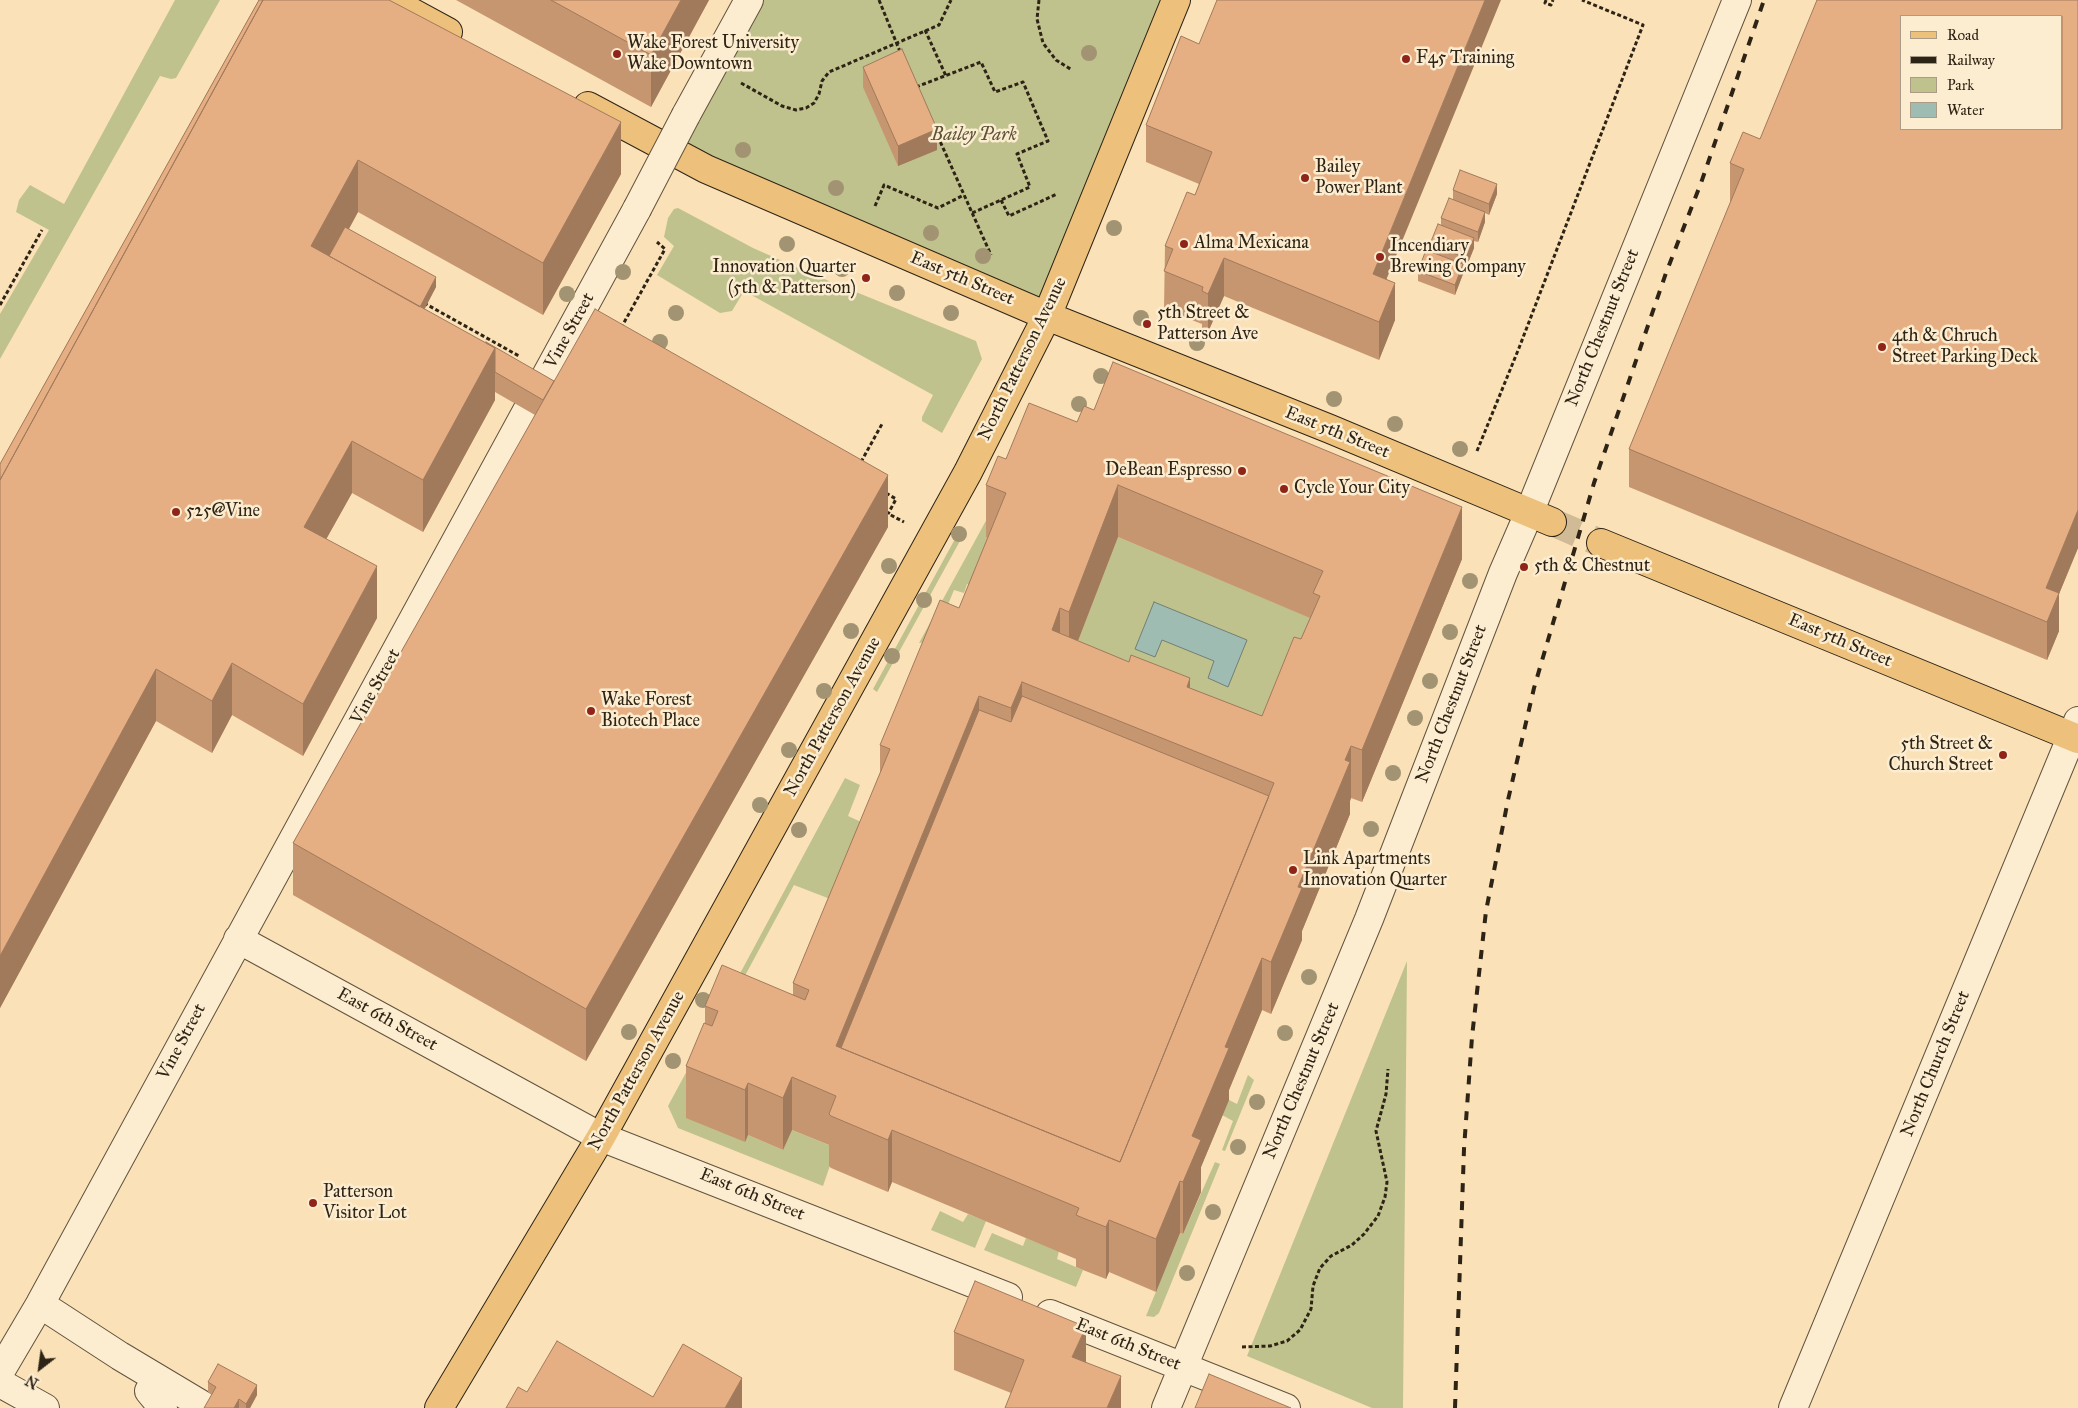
<!DOCTYPE html>
<style>
body{margin:0}
#map{position:relative;width:2078px;height:1408px;overflow:hidden;background:#fae1b7;font-family:"IM FELL Great Primer",serif}
canvas{display:block}
.legend{position:absolute;left:1900px;top:15px;width:162px;height:115px;box-sizing:border-box;background:#fcecd0;border:1px solid #aa9c86;margin:0;padding:6px 9px;list-style:none;font-size:15px;color:#2e2416}
.legend li{display:flex;align-items:center;gap:10px;height:25px}
.legend b{width:25px;border:1px solid #aa9c86}
.north{position:absolute;left:15px;top:1343px;width:50px;height:50px;-webkit-text-stroke:4px #fcecd0;paint-order:stroke;rotate:210deg;font-size:14px;font-weight:700;line-height:20px;text-align:center;color:#2e2416}
.north::after{content:'';display:block;margin:auto;width:18px;height:22px;background:#2e2416;clip-path:polygon(50% 0,100% 100%,50% 72%,0 100%)}
</style>
<div id="map">
<canvas width="2078" height="1408"></canvas>
<ul class="legend">
<li><b style="height:6px;background:#edc07c"></b>Road</li>
<li><b style="height:6px;background:#2e2416"></b>Railway</li>
<li><b style="height:14px;background:#bfc28d"></b>Park</li>
<li><b style="height:14px;background:#9fbcb3"></b>Water</li>
</ul>
<div class="north">N</div>
</div>
<script>
const c = document.querySelector('canvas').getContext('2d');
c.lineJoin = 'round';
function fill(path, color) {
  c.fillStyle = color;
  c.fill(path, 'evenodd');
}
function poly(rows) {
  const path = new Path2D();
  for (const r of rows) {
    path.moveTo(r[0], r[1]);
    for (let i = 2; i < r.length; i += 2) path.lineTo(r[i], r[i + 1]);
  }
  return path;
}
function strokePath(path, color, width, dash) {
  c.strokeStyle = color;
  c.lineWidth = width;
  c.lineCap = dash ? 'butt' : 'round';
  c.setLineDash(dash || []);
  c.stroke(path);
}
function write(font, color, halo, rows, align = 'center') {
  c.font = font + ' "IM FELL Great Primer",serif';
  c.lineWidth = 5;
  c.setLineDash([]);
  c.textBaseline = 'middle';
  c.strokeStyle = halo;
  c.fillStyle = color;
  for (const [text, x, y, turn = 0] of rows) {
    c.save();
    c.translate(x, y);
    c.rotate((+turn || 0) * Math.PI / 180);
    c.textAlign = isNaN(turn) ? turn : align;
    if (halo) c.strokeText(text, 0, 0);
    c.fillText(text, 0, 0);
    c.restore();
  }
}
const green = poly([
 [175,0,220,0,176,78,171,79,160,76,0,359,0,314,49,230,16,212,19,200,30,185,64,204],
 [749,0,1176,0,1047,316,668,149],
 [678,208,753,248,807,272,976,341,982,359,942,433,922,421,922,417,933,395,744,291,732,311,720,313,657,275,674,246,664,237,668,218,674,209],
 [1034,433,987,537,1006,545,987,592,967,584,964,593,954,590,933,641,919,643],
 [961,528,966,530,877,692,873,689],
 [1118,537,1323,623,1262,768,1069,664],
 [845,778,860,785,848,816,870,826,838,902,794,885,734,996,729,994],
 [1407,961,1403,1408,1372,1408,1247,1356],
 [724,1002,745,1141,748,1135,783,1150,792,1130,836,1148,823,1186,678,1128,668,1106],
 [1248,1075,1254,1080,1225,1151,1222,1150,1233,1121,1222,1115,1229,1100,1237,1104],
 [1215,1162,1220,1164,1159,1313,1154,1317,1146,1316,1180,1233,1183,1234],
 [940,1211,963,1222,968,1214,986,1221,975,1248,931,1230],
 [992,1233,1023,1246,1026,1238,1059,1251,1057,1259,1083,1270,1076,1287,984,1250]
]);
const water = poly([
 [1154,602,1247,640,1228,687,1208,678,1214,661,1162,640,1155,657,1135,649,1154,602]
]);
const majorTunnel = poly([
 [1552,522,1601,543]
]);
const path = poly([
 [879,0,901,54],
 [1039,0,1037,19,1043,43,1056,60,1072,70],
 [1546,0,1545,3,1551,5,1553,0],
 [925,30,946,76],
 [741,83,782,106,796,110,806,108,814,103,819,94,822,81,829,72,939,25,951,0],
 [916,87,981,62,995,92,1023,82,1048,141,1017,154,1030,187,972,213],
 [935,130,991,255],
 [1001,200,1009,216,1057,194],
 [875,206,884,185,938,208,964,195],
 [424,303,519,356],
 [0,305,42,230],
 [621,328,665,249,657,242],
 [1477,451,1519,348,1643,25,1582,0],
 [861,462,882,424],
 [886,493,896,499,888,514],
 [885,512,904,522],
 [1242,1347,1270,1346,1287,1341,1300,1330,1311,1309,1313,1286,1320,1268,1331,1256,1352,1245,1364,1234,1378,1216,1385,1197,1387,1182,1376,1131,1386,1094,1388,1069]
]);
const minor = poly([
 [686,115,749,0],
 [238,939,601,1137,1008,1297],
 [40,1304,120,1356,207,1408],
 [1050,1314,1286,1408],
 [0,1372,40,1304,637,209],
 [0,1383,45,1408],
 [149,1391,163,1408],
 [1166,1408,1369,919,1503,573,1529,513,1737,0],
 [1793,1408,2078,721]
]);
const major = poly([
 [389,0,448,32],
 [588,106,706,169,1047,316,1330,429,1552,522],
 [1601,543,2078,739],
 [439,1408,601,1137,968,472,1047,316,1176,0]
]);
const rail = poly([
 [1455,1408,1464,1149,1472,1037,1486,911,1508,800,1534,688,1594,483,1666,273,1701,183,1764,0]
]);
const minorBridge = poly([
 [637,209,686,115]
]);
const trees = [
 [1089,53],
 [743,150],
 [836,188],
 [1114,228],
 [931,233],
 [787,244],
 [983,256],
 [842,269],
 [623,272],
 [897,293],
 [567,294],
 [676,313],
 [951,313],
 [1141,318],
 [660,342],
 [1197,343],
 [1101,376],
 [1334,399],
 [1079,404],
 [1395,424],
 [1460,449],
 [959,534],
 [889,566],
 [1470,581],
 [924,600],
 [851,631],
 [1450,632],
 [892,656],
 [1430,681],
 [824,691],
 [1415,718],
 [789,750],
 [1393,773],
 [760,805],
 [1371,829],
 [799,830],
 [1309,977],
 [703,1000],
 [629,1032],
 [1285,1033],
 [673,1061],
 [1257,1102],
 [1238,1147],
 [1213,1212],
 [1187,1273]
];
const wall = poly([
 [259,0,621,174,543,315,358,212,349,229,436,287,424,309,554,381,888,527,586,1061,293,895,293,843,535,415,495,392,495,400,423,532,352,493,326,539,377,618,303,756,232,715,212,753,156,721,0,1008,0,464],
 [456,0,709,0,651,107],
 [2078,0,2078,548,2059,594,2059,631,2047,660,1629,487,1629,449,1731,201,1730,201,1730,163,1760,139],
 [1181,36,1387,279,1395,320,1379,360,1224,296,1208,332,1202,329,1202,324,1164,309,1165,246,1195,195,1199,184,1146,162,1146,125],
 [863,67,937,150,898,166,863,87],
 [1453,190,1497,194,1489,215,1485,213,1485,222,1478,242,1474,241,1474,248,1466,268,1463,266,1463,274,1455,295,1418,281,1418,271,1430,251,1430,244,1441,225,1441,218,1453,199],
 [1077,422,1462,559,1362,802,1351,798,1350,801,1350,814,1302,931,1302,940,1271,1014,1262,1010,1229,1090,1229,1100,1201,1167,1201,1192,1183,1234,1180,1233,1156,1292,1109,1272,1106,1279,1083,1270,1076,1267,1076,1259,892,1182,888,1192,831,1168,829,1166,829,1145,792,1130,783,1150,748,1135,745,1142,686,1118,686,1066,705,1023,705,1006,793,995,793,983,880,774,880,745,959,608,988,538,986,537,986,485,1006,459],
 [1118,537,1310,618,1301,639,1262,716,1190,688,1078,641],
 [954,1332,1086,1362,1121,1408,1011,1393,954,1370],
 [208,1382,257,1395,250,1408,204,1408,212,1395,208,1392]
]);
const shadedWall = poly([
 [681,0,709,0,651,107,651,55],
 [1485,0,1501,0,1373,312,1373,274],
 [621,122,621,174,543,315,543,263],
 [937,129,937,150,898,166,898,146],
 [358,160,358,212,330,263,311,246],
 [1497,184,1497,194,1489,215,1489,204],
 [1485,212,1485,222,1478,242,1478,232],
 [1474,238,1474,248,1466,268,1466,258],
 [1224,258,1224,296,1208,332,1208,294],
 [1463,264,1463,274,1455,295,1455,285],
 [436,277,436,287,418,322,418,311],
 [1395,283,1395,320,1379,360,1379,322],
 [495,348,495,400,423,532,423,480],
 [352,441,352,493,304,579,304,527],
 [888,475,888,527,586,1061,586,1009],
 [1118,485,1118,537,1069,664,1069,612],
 [1462,507,1462,559,1362,802,1362,750],
 [2078,510,2078,548,2059,594,2059,631,2047,660,2047,622,2046,588],
 [377,566,377,618,303,756,303,704],
 [1060,608,1060,660,1052,630],
 [232,663,232,715,212,753,212,701],
 [156,669,156,721,0,1008,0,956],
 [1190,678,1190,730,1187,687],
 [1022,682,1022,734,1011,760,1011,708],
 [979,696,979,748,849,1065,836,1046],
 [1351,746,1351,798,1350,801,1350,814,1302,931,1302,940,1271,1014,1271,962,1345,760],
 [1262,958,1262,1010,1229,1090,1229,1100,1201,1167,1201,1192,1183,1234,1183,1182,1192,1136,1225,1047],
 [792,1077,792,1130,783,1150,783,1098],
 [748,1083,748,1135,745,1142,745,1090],
 [892,1130,892,1182,888,1192,888,1140],
 [1180,1181,1180,1233,1156,1292,1156,1239],
 [1109,1220,1109,1272,1106,1279,1106,1227],
 [1086,1327,1086,1364,1072,1357],
 [1121,1376,1121,1408,1107,1408],
 [742,1378,742,1408,725,1408],
 [257,1385,257,1395,250,1408,246,1408,246,1404],
 [239,1399,239,1408,234,1408]
]);
const building = poly([
 [259,0,263,0,0,480,0,464,259,0],
 [263,0,389,0,621,122,543,263,358,160,311,246,495,348,423,480,352,441,304,527,377,566,303,704,232,663,212,701,156,669,0,956,0,480,263,0],
 [551,0,681,0,651,55,551,0],
 [1217,0,1485,0,1373,274,1395,283,1379,322,1224,258,1208,294,1202,291,1203,287,1164,271,1173,249,1165,246,1187,192,1195,195,1212,152,1146,125,1181,36,1199,44,1217,0],
 [1817,0,2078,0,2078,510,2046,588,2059,593,2047,622,1629,449,1744,169,1730,163,1743,132,1760,139,1817,0],
 [1902,16,2062,16,2062,129,1902,129,1902,16],
 [902,49,937,129,898,146,863,67,902,49],
 [1460,170,1497,184,1489,204,1453,190,1460,170],
 [1449,198,1485,212,1478,232,1441,218,1449,198],
 [1438,224,1474,238,1466,258,1430,244,1438,224],
 [345,227,436,277,420,307,329,256,345,227],
 [1426,250,1463,264,1455,285,1418,271,1426,250],
 [595,309,888,475,586,1009,293,843,595,309],
 [486,342,554,381,543,400,495,372,495,348,486,343,486,342],
 [1113,362,1462,507,1362,750,1351,746,1345,760,1350,762,1298,887,1302,888,1271,962,1262,958,1225,1047,1229,1048,1192,1136,1201,1140,1183,1182,1180,1181,1156,1239,1109,1220,1106,1227,1083,1218,1076,1215,1079,1208,892,1130,888,1140,831,1116,829,1114,836,1096,792,1077,783,1098,748,1083,745,1090,686,1066,704,1023,712,1026,718,1011,705,1006,722,965,805,1000,809,990,793,983,890,749,880,745,940,600,959,608,1006,493,986,485,998,456,1006,459,1029,403,1077,422,1084,406,1094,410,1113,362],
 [1118,485,1323,571,1313,593,1320,596,1301,639,1294,637,1262,716,1187,687,1190,678,1131,655,1129,662,1052,630,1060,608,1069,612,1118,485],
 [1022,682,1274,783,1120,1162,836,1046,979,696,1011,708,1022,682],
 [1022,696,1269,796,1120,1162,841,1048,979,710,1011,722,1022,696],
 [975,1281,1086,1327,1072,1357,1121,1376,1107,1408,1005,1408,1024,1360,954,1332,975,1281],
 [557,1341,653,1397,683,1344,742,1378,725,1408,506,1408,518,1387,527,1392,557,1341],
 [218,1364,257,1385,246,1404,239,1399,234,1408,204,1408,216,1387,208,1382,218,1364],
 [1209,1374,1291,1408,1195,1408,1209,1374]
]);
const markers = [
 [617,54,5,"#8f2418"],
 [1406,59,5,"#8f2418"],
 [1305,178,5,"#8f2418"],
 [1184,244,5,"#8f2418"],
 [1380,257,5,"#8f2418"],
 [866,278,5,"#8f2418"],
 [1147,324,5,"#8f2418"],
 [1882,347,5,"#8f2418"],
 [1242,471,5,"#8f2418"],
 [1284,489,5,"#8f2418"],
 [176,512,5,"#8f2418"],
 [1524,567,5,"#8f2418"],
 [591,711,5,"#8f2418"],
 [2003,755,5,"#8f2418"],
 [1293,870,5,"#8f2418"],
 [313,1203,5,"#8f2418"]
];
const poiNames = [
 ["Wake Forest University",627,44],
 ["Wake Downtown",627,65],
 ["F45 Training",1416,59],
 ["Bailey",1315,168],
 ["Power Plant",1315,189],
 ["Alma Mexicana",1194,244],
 ["Incendiary",1390,247],
 ["Brewing Company",1390,268],
 ["Innovation Quarter",856,268,"right"],
 ["(5th & Patterson)",856,289,"right"],
 ["5th Street &",1157,314],
 ["Patterson Ave",1157,335],
 ["4th & Chruch",1892,337],
 ["Street Parking Deck",1892,358],
 ["DeBean Espresso",1232,471,"right"],
 ["Cycle Your City",1294,489],
 ["525@Vine",186,512],
 ["5th & Chestnut",1534,567],
 ["Wake Forest",601,701],
 ["Biotech Place",601,722],
 ["5th Street &",1993,745,"right"],
 ["Church Street",1993,766,"right"],
 ["Link Apartments",1303,860],
 ["Innovation Quarter",1303,881],
 ["Patterson",323,1193],
 ["Visitor Lot",323,1214]
];
const parkNames = [
 ["Bailey Park",974,136]
];
const streetNames = [
 ["East 5th Street",962,279,23],
 ["North Chestnut Street",1603,328,-68],
 ["Vine Street",570,331,-61],
 ["North Patterson Avenue",1023,359,-64],
 ["East 5th Street",1337,433,22],
 ["East 5th Street",1840,641,23],
 ["Vine Street",376,687,-61],
 ["North Chestnut Street",1452,704,-69],
 ["North Patterson Avenue",833,717,-61],
 ["East 6th Street",387,1020,29],
 ["Vine Street",182,1042,-62],
 ["North Church Street",1936,1064,-68],
 ["North Patterson Avenue",637,1071,-61],
 ["North Chestnut Street",1302,1081,-67],
 ["East 6th Street",752,1195,22],
 ["East 6th Street",1128,1345,22]
];
fill(green, '#bfc28d');
fill(water, '#9fbcb3');
strokePath(water, '#727f74', 1);
strokePath(majorTunnel, '#d1bb97', 28, [28, 14]);
strokePath(minor, '#61533e', 30);
strokePath(major, '#2e2416', 30);
strokePath(path, '#2e2416', 3, [4, 2.5]);
strokePath(minor, '#fcecd0', 28);
strokePath(major, '#edc07c', 28);
strokePath(rail, '#2e2416', 4, [9, 9]);
strokePath(minorBridge, '#61533e', 30, []);
strokePath(minorBridge, '#fcecd0', 28);
c.fillStyle = '#a29372';
for (const [x, y] of trees) {
  c.beginPath();
  c.arc(x, y, 8, 0, 2 * Math.PI);
  c.fill();
}
fill(wall, '#c69671');
fill(shadedWall, '#a17a5c');
fill(building, '#e6af83');
strokePath(building, '#a17a5c', 1);
for (const [x, y, r, color] of markers) {
  const dot = new Path2D();
  dot.arc(x, y, r, 0, 2 * Math.PI);
  c.fillStyle = color;
  c.fill(dot);
  strokePath(dot, '#fcecd0', 2);
}
write('18px', '#2e2416', '#fcecd0', poiNames, 'left');
write('italic 18px', '#5a533a', '#fcecd0', parkNames);
write('18px', '#2e2416', '#fcecd0', streetNames);
</script>
